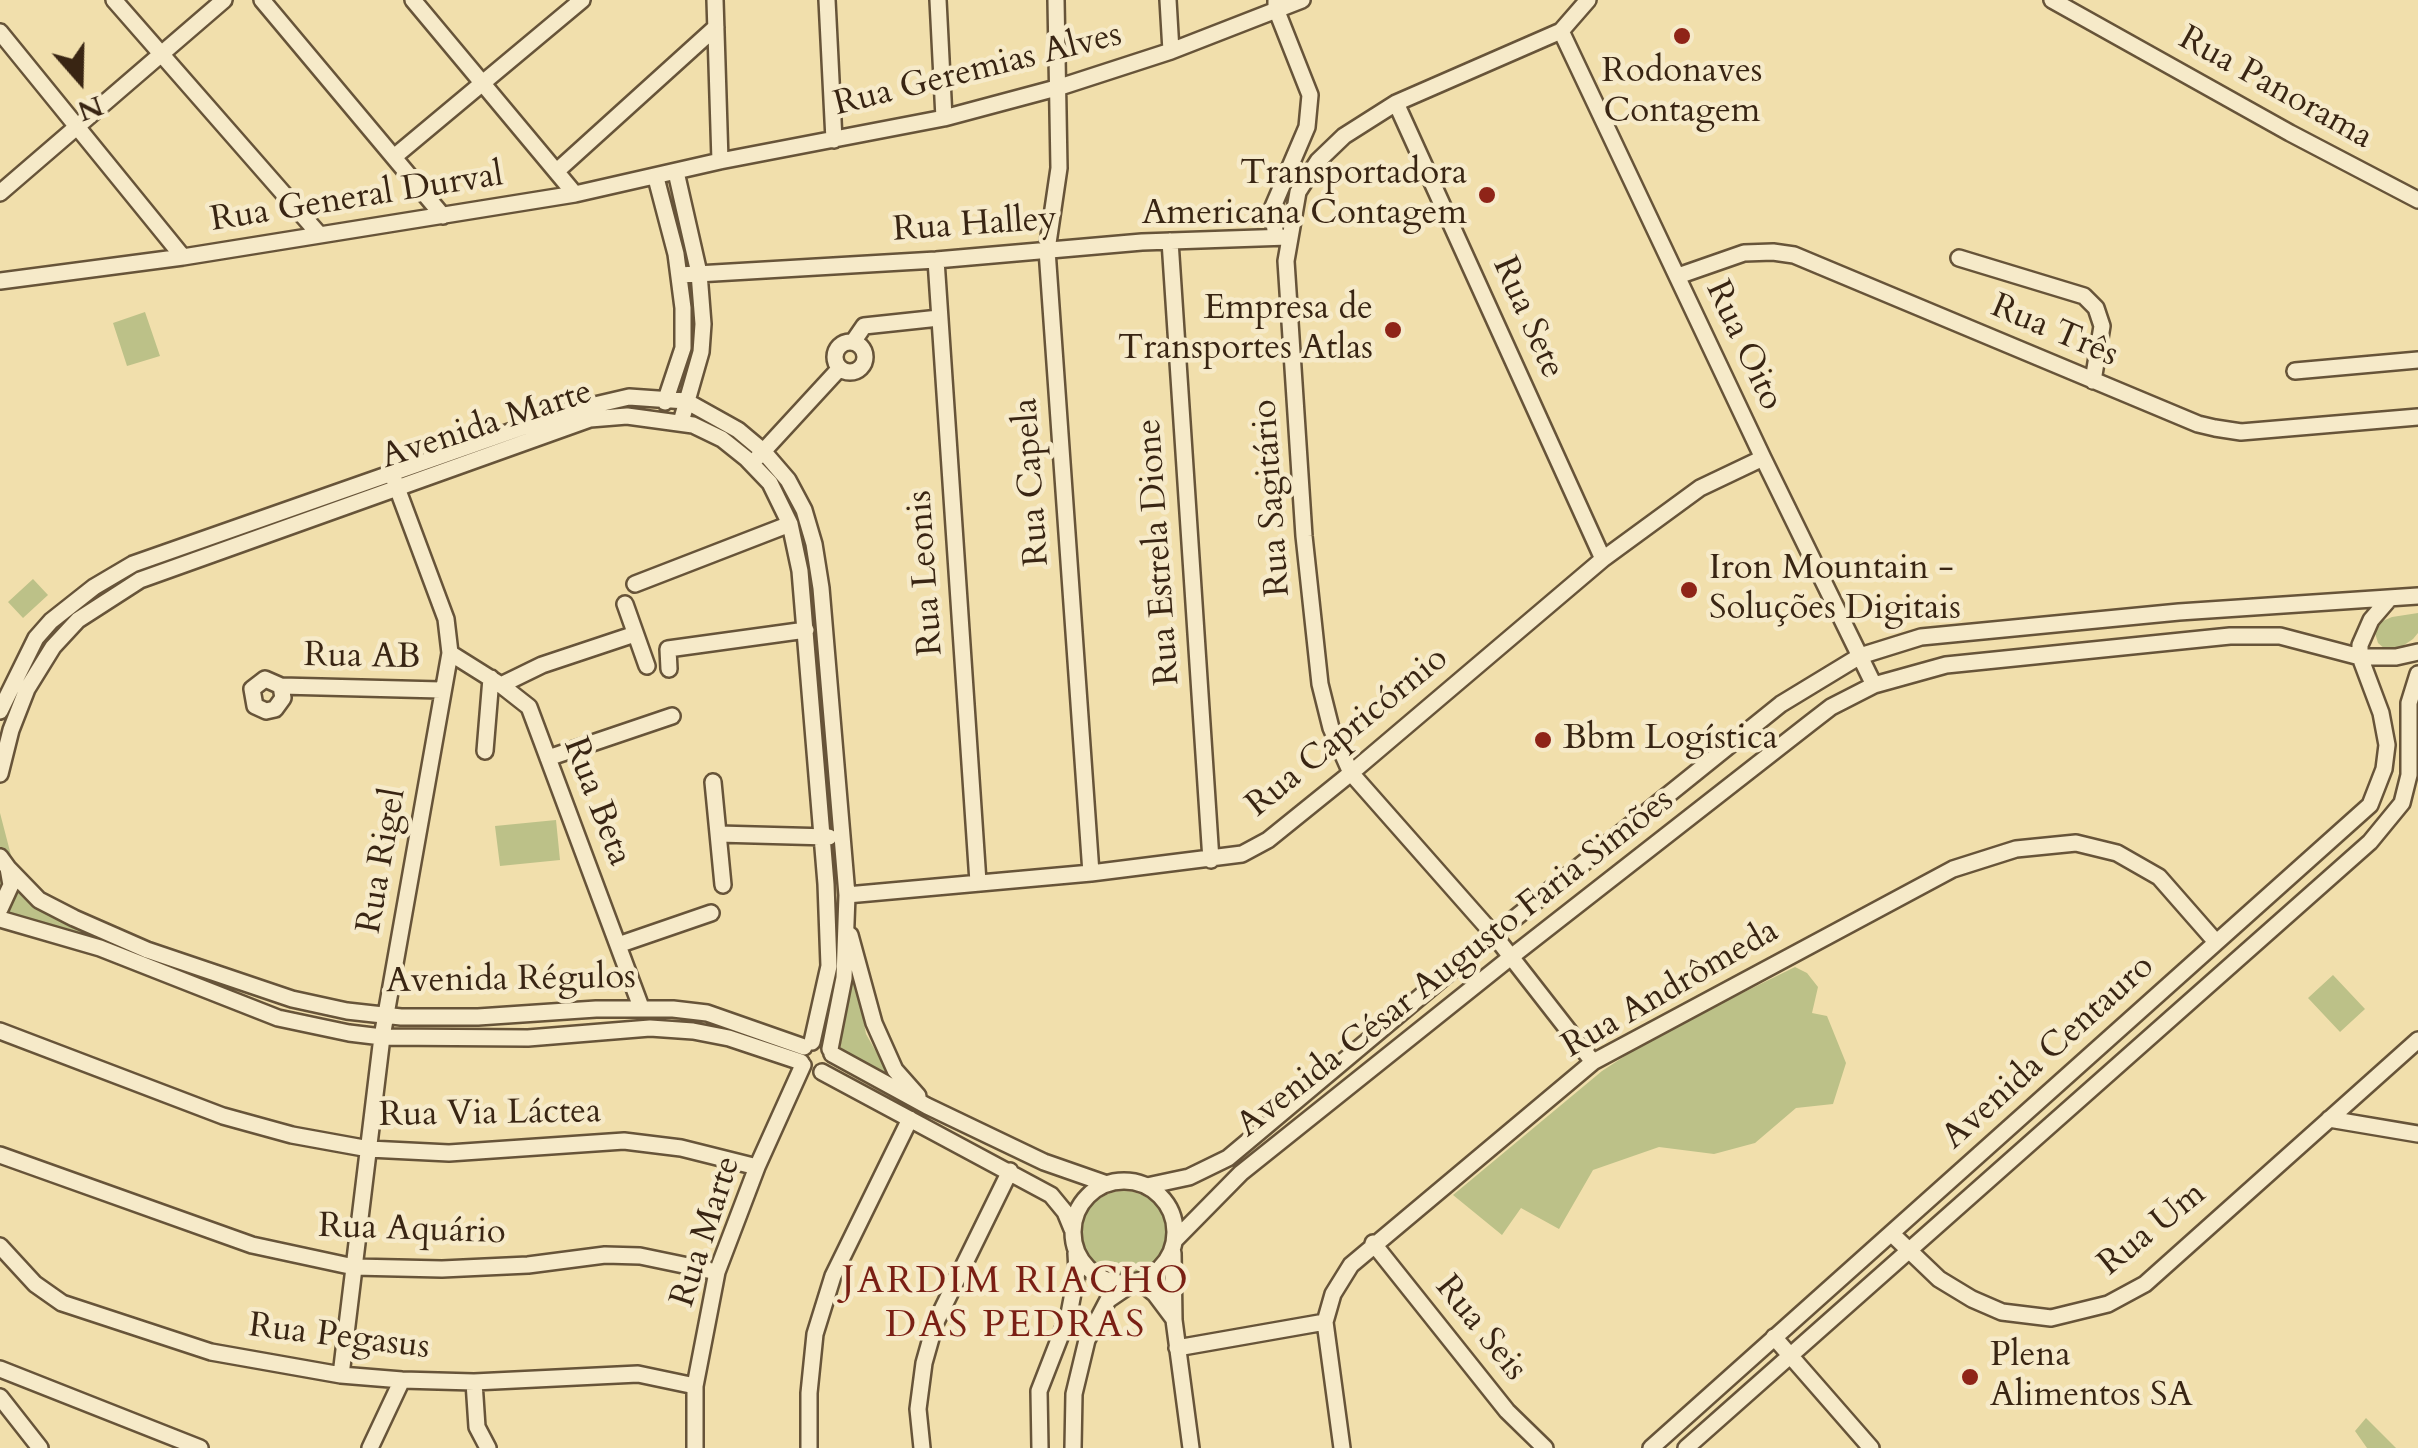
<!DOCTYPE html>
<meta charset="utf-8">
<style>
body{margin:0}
#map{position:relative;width:2418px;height:1448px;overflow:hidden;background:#f1dfac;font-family:Cardo,serif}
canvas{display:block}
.north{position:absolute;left:30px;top:30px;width:100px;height:100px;-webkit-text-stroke:8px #f6eac9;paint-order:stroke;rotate:160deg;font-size:28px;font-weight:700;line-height:40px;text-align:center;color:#392513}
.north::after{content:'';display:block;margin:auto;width:35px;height:45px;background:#392513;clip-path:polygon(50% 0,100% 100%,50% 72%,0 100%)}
</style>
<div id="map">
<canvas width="2418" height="1448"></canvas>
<div class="north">N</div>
</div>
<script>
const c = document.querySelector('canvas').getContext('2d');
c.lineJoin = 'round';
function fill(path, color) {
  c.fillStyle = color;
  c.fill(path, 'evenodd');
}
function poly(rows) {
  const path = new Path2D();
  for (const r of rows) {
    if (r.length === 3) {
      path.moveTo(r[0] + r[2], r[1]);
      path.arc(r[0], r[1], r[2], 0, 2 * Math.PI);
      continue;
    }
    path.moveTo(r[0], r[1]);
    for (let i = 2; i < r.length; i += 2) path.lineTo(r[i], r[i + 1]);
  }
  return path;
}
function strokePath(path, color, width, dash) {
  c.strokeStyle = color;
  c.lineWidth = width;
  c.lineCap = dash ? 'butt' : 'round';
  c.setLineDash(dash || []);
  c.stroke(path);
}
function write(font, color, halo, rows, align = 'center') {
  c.font = font + ' Cardo,serif';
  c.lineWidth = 9;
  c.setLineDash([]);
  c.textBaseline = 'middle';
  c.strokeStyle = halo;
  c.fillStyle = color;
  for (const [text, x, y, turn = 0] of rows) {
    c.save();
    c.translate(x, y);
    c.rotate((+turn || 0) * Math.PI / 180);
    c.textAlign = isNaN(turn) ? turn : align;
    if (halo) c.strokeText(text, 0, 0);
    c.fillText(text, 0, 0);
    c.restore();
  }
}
const green = poly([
 [145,312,160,356,127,366,113,323],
 [33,579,48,595,23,618,8,602],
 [2418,613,2418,633,2413,639,2398,649,2385,649,2378,643,2375,633,2378,623,2392,617],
 [0,813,13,863,36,889,119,947,0,924],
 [556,820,560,860,500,866,495,826],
 [853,966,866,1034,891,1078,840,1049],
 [1795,967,1807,973,1818,987,1812,1013,1827,1016,1846,1063,1833,1104,1796,1108,1755,1143,1714,1154,1659,1147,1593,1170,1559,1229,1521,1208,1502,1235,1453,1195,1602,1071,1657,1035],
 [2333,975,2365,1009,2340,1032,2308,998],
 [1124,1234,43],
 [2366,1418,2396,1448,2367,1448,2355,1431]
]);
const minor = poly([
 [114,0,318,233],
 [262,0,443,216],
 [413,0,575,194],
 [715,0,720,161],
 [827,0,834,140],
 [938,0,944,118],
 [1056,0,1059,168,1047,250,1091,873],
 [1168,0,1171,51],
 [1588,0,1561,31,1396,103,1344,136,1318,161,1298,192,1286,261,1304,536,1320,684,1331,728,1351,773,1494,935,1593,1062],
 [2052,0,2290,133,2418,200],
 [1561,31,1763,458,1874,685],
 [0,32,183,257],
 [1396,103,1603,559],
 [394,157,582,0],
 [558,170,716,27],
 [676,172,699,273,703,324,701,352,681,422],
 [656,178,676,254,683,308,683,348,665,402],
 [0,193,224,0],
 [1276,237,1272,209,1307,127,1310,95,1276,9,1276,1],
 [1170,241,1211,860],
 [1959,258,2084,296,2096,308,2102,326,2093,381],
 [936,260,978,882],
 [680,275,936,260,1142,242,1288,237],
 [1678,276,1744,253,1773,252,1794,255,2198,424,2215,428,2241,432,2418,417],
 [0,281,183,257,575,194,720,161,944,118,1060,87,1171,51,1302,0],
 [853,342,864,326,939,318],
 [850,357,15],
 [2295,371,2418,360],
 [758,457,840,368],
 [635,584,790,524],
 [625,604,647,666],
 [450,653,501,685,529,707,641,1007],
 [669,669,668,649,806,630],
 [501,685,542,665,635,634],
 [281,686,283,698,275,709,266,711,255,706,252,689,265,679,281,686,441,690],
 [0,711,36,638,51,621,94,587,133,564,569,411,629,397,686,401,738,430,763,451,788,480,804,510,814,544,821,588,847,895,844,978,830,1049],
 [485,751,491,678],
 [548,758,672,716],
 [0,774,11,730,27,689,53,647,78,620,140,580,590,419,627,416,693,425,722,439,747,459,770,483,790,524,800,571,826,884,829,966,812,1042],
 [713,782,723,885],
 [718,834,829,837],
 [0,857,8,868,11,885,0,909],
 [8,868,39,900,74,918,147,950,292,999,347,1011,401,1017,478,1017,596,1009,673,1009,707,1013,804,1047],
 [847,895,1091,873,1242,854,1268,840,1351,773,1603,559,1700,488,1763,458],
 [0,919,100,948,278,1018,349,1033,382,1037,528,1038,650,1028,693,1031,729,1038,801,1062],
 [850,935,874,1023,895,1070,918,1096],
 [618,945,711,913],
 [0,1031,223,1116,292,1135,369,1149,449,1153,624,1141,681,1148,757,1167],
 [832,1054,927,1106,1044,1162,1107,1184],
 [822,1072,1051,1195,1065,1212,1072,1229],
 [2329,1119,2418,1134],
 [0,1155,252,1245,354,1267,442,1269,528,1265,605,1255,640,1256,717,1272],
 [1124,1232,51],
 [1147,1186,1189,1177,1228,1158,1494,935,1781,704,1860,656,1921,637,2179,612,2418,596],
 [1892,1234,1939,1279,1972,1299,2002,1312,2051,1318,2108,1304,2145,1284,2418,1040],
 [1175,1240,1241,1173,1511,957,1809,724,1831,707,1874,685,1946,665,2230,636,2280,636,2360,657,2396,657,2418,652],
 [1373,1243,1507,1411,1545,1448],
 [0,1246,35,1284,62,1303,211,1352,341,1375,402,1380,474,1382,638,1374,695,1386],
 [1173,1253,1174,1320,1191,1448],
 [1139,1281,1155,1294,1173,1318],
 [1774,1337,1871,1448],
 [1177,1348,1325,1322],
 [0,1369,200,1448],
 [341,1375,382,1037,450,653,446,619,393,477],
 [474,1382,477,1427,488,1448],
 [0,1397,40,1448],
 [370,1448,402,1380],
 [695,1448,695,1386,717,1272,757,1167,803,1065],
 [809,1448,809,1393,815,1334,833,1276,910,1119],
 [922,1448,918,1409,924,1363,935,1324,1010,1171],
 [1040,1448,1039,1391,1069,1314,1077,1272,1076,1253],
 [1073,1448,1074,1394,1087,1340,1108,1300,1133,1283],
 [1342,1448,1325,1322,1333,1294,1351,1265,1593,1062,1953,869,2016,849,2076,843,2117,853,2159,877,2216,942],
 [1651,1448,2370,805,2384,769,2387,745,2381,713,2360,657,2360,645,2371,620,2390,598],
 [1686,1448,2370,842,2402,803,2409,775,2409,703,2418,674]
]);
const markers = [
 [1682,36,10,"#8f2418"],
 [1487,195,10,"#8f2418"],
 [1393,330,10,"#8f2418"],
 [1689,590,10,"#8f2418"],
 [1543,740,10,"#8f2418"],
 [1970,1377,10,"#8f2418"]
];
const streetNames = [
 ["Rua Geremias Alves",978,71,-14],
 ["Rua Panorama",2275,89,29],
 ["Rua General Durval",357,199,-9],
 ["Rua Halley",975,226,-4],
 ["Rua Sete",1527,318,66],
 ["Rua Três",2054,332,23],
 ["Rua Oito",1743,346,65],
 ["Avenida Marte",487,426,-18],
 ["Rua Capela",1033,482,-94],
 ["Rua Sagitário",1273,498,-94],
 ["Rua Estrela Dione",1160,552,-94],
 ["Rua Leonis",927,573,-94],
 ["Rua AB",362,658,1],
 ["Rua Capricórnio",1348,733,-39],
 ["Rua Beta",596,802,69],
 ["Rua Rigel",383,861,-80],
 ["Avenida César Augusto Faria Simões",1456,964,-38],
 ["Avenida Régulos",511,981,-1],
 ["Rua Andrômeda",1671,990,-30],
 ["Avenida Centauro",2049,1053,-42],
 ["Rua Via Láctea",490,1115,-1],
 ["Rua Um",2153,1230,-39],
 ["Rua Aquário",412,1231,2],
 ["Rua Marte",707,1232,-72],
 ["Rua Seis",1480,1329,51],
 ["Rua Pegasus",339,1338,7]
];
const poiNames = [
 ["Rodonaves",1682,73,"center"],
 ["Contagem",1682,113,"center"],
 ["Transportadora",1467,175,"right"],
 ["Americana Contagem",1467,215,"right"],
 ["Empresa de",1373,310,"right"],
 ["Transportes Atlas",1373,350,"right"],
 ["Iron Mountain -",1709,570],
 ["Soluções Digitais",1709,610],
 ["Bbm Logística",1563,740],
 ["Plena",1990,1357],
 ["Alimentos SA",1990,1397]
];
const neighbourhoodNames = [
 ["JARDIM RIACHO",1016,1283],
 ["DAS PEDRAS",1016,1327]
];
fill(green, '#bcc188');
strokePath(minor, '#675439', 20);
strokePath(minor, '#f6eac9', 15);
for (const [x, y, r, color] of markers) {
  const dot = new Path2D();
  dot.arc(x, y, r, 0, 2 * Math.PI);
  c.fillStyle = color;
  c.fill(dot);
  strokePath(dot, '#f6eac9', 4);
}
write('35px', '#392513', '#f6eac9', streetNames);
write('35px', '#392513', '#f6eac9', poiNames, 'left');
c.letterSpacing = '2.5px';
write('38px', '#7a1f14', '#f6eac9', neighbourhoodNames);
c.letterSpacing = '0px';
</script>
